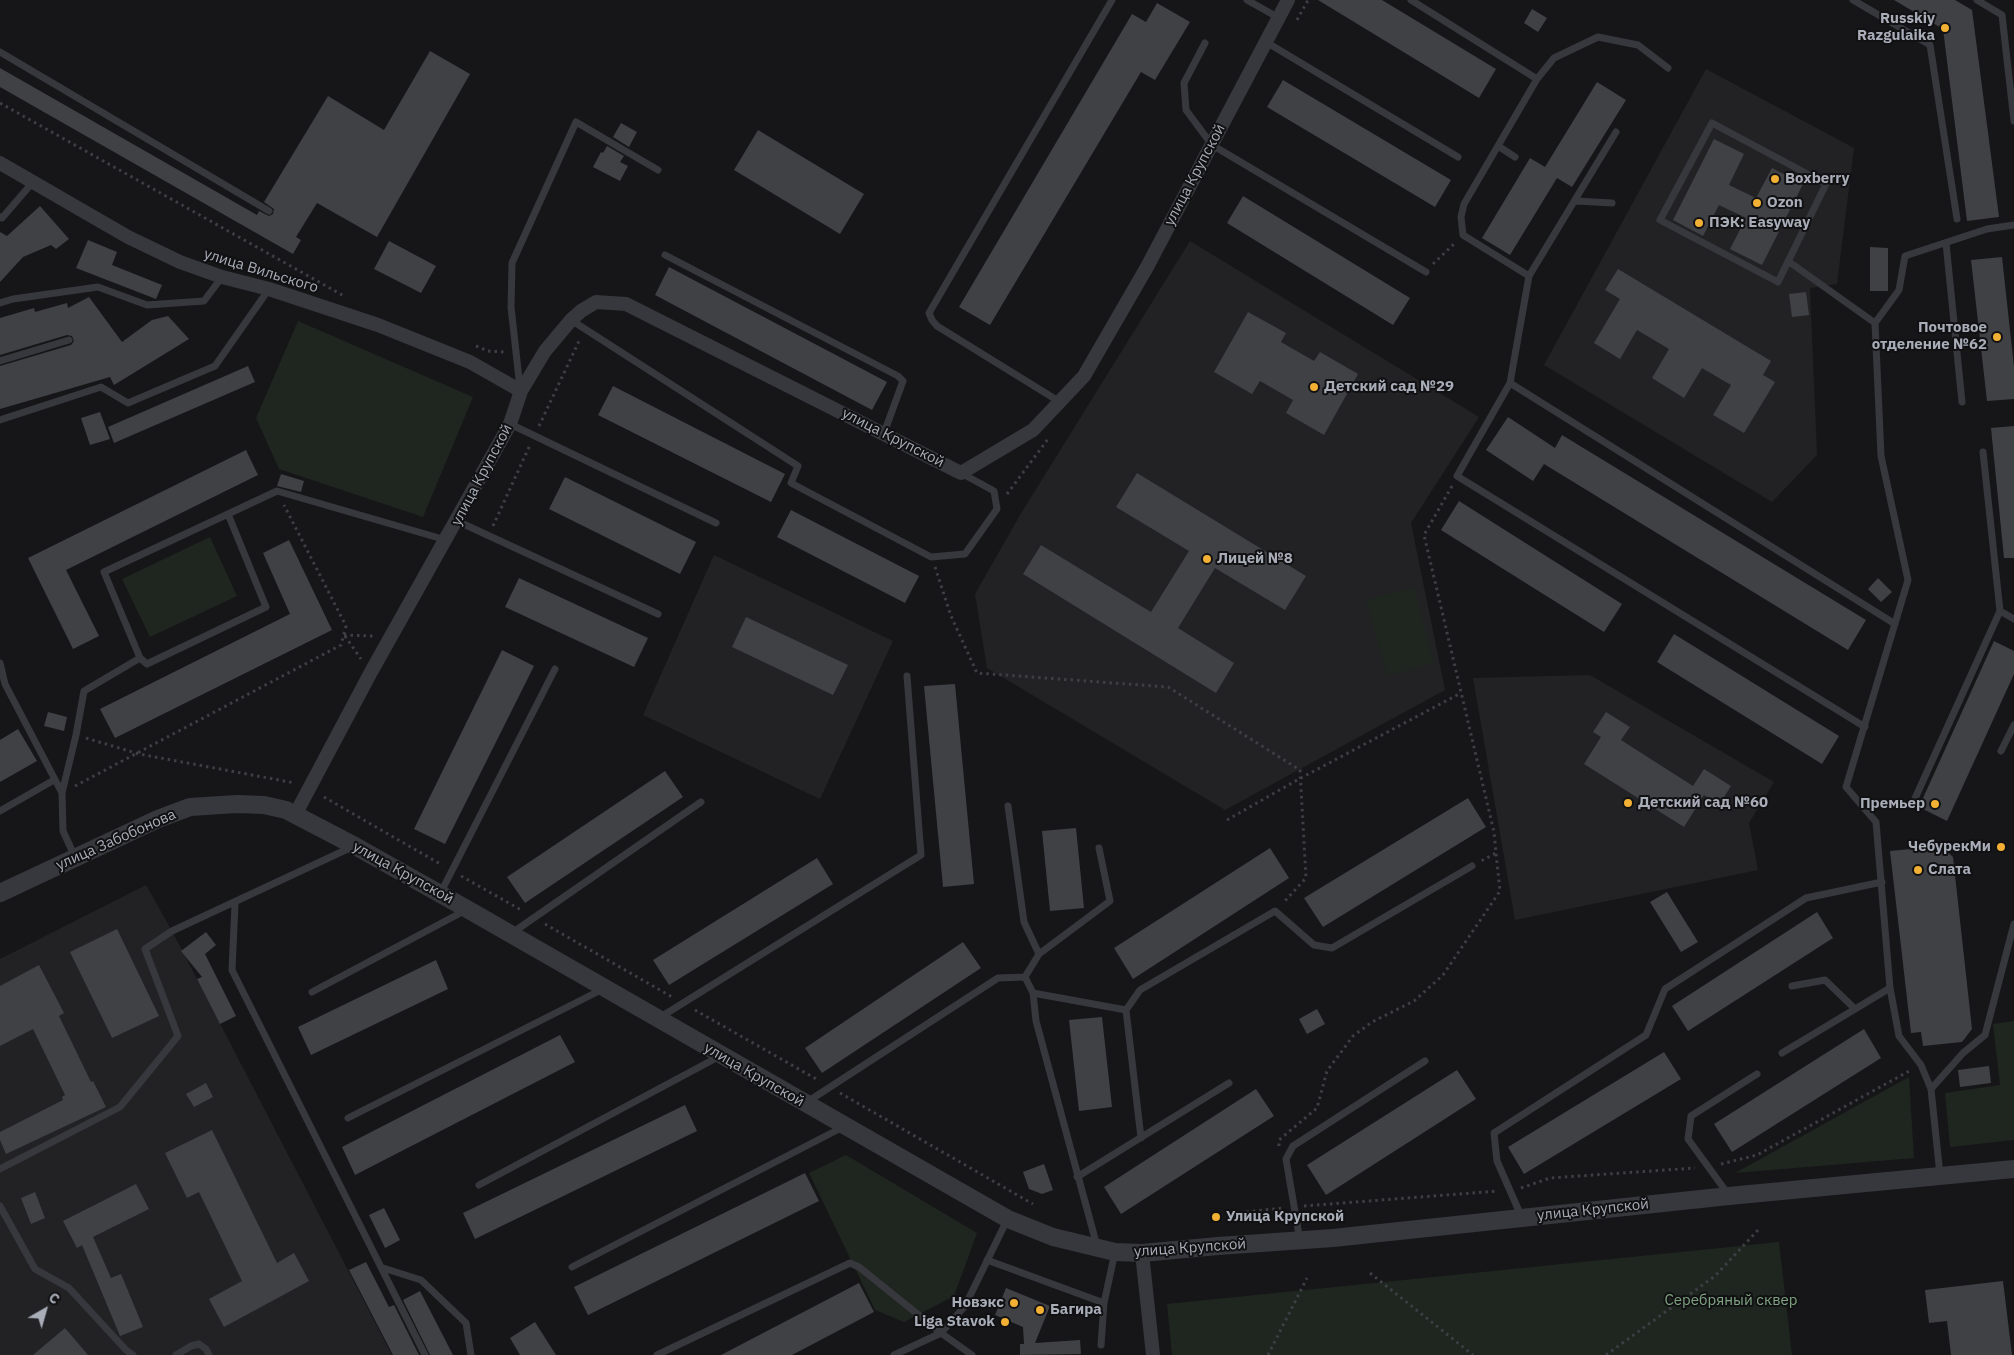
<!DOCTYPE html>
<meta charset="utf-8">
<style>
body{margin:0}
#map{position:relative;width:2014px;height:1355px;overflow:hidden;background:#161618;font-family:"IBM Plex Sans",sans-serif}
canvas{display:block}
.north{position:absolute;left:20px;top:1285px;width:50px;height:50px;-webkit-text-stroke:4px #111113;paint-order:stroke;rotate:38deg;font-size:14px;font-weight:700;line-height:20px;text-align:center;color:#a8adb8}
.north::after{content:'';display:block;margin:auto;width:18px;height:22px;background:#a8adb8;clip-path:polygon(50% 0,100% 100%,50% 72%,0 100%)}
</style>
<div id="map">
<canvas width="2014" height="1355"></canvas>
<div class="north">С</div>
</div>
<script>
const c = document.querySelector('canvas').getContext('2d');
c.lineJoin = 'round';
function fill(path, color) {
  c.fillStyle = color;
  c.fill(path, 'evenodd');
}
function poly(rows) {
  const path = new Path2D();
  for (const r of rows) {
    path.moveTo(r[0], r[1]);
    for (let i = 2; i < r.length; i += 2) path.lineTo(r[i], r[i + 1]);
  }
  return path;
}
function strokePath(path, color, width, dash) {
  c.strokeStyle = color;
  c.lineWidth = width;
  c.lineCap = dash ? 'butt' : 'round';
  c.setLineDash(dash || []);
  c.stroke(path);
}
function write(font, color, halo, rows, align = 'center') {
  c.font = font + ' "IBM Plex Sans",sans-serif';
  c.lineWidth = 4;
  c.setLineDash([]);
  c.textBaseline = 'middle';
  c.strokeStyle = halo;
  c.fillStyle = color;
  for (const [text, x, y, turn = 0] of rows) {
    c.save();
    c.translate(x, y);
    c.rotate((+turn || 0) * Math.PI / 180);
    c.textAlign = isNaN(turn) ? turn : align;
    if (halo) c.strokeText(text, 0, 0);
    c.fillText(text, 0, 0);
    c.restore();
  }
}
const built = poly([
 [1706,69,1854,148,1837,284,1810,288,1817,455,1772,502,1544,365],
 [1190,241,1479,417,1411,523,1445,690,1225,810,987,668,975,594,1020,515],
 [714,555,893,641,820,799,643,715],
 [1590,675,1774,782,1749,823,1758,870,1515,920,1473,678],
 [146,885,172,931,392,1355,0,1355,0,959]
]);
const green = poly([
 [298,321,473,397,423,517,279,469,256,418],
 [210,537,237,596,150,637,122,579],
 [1414,587,1434,663,1387,676,1366,600],
 [2014,1021,2014,1140,1950,1147,1945,1093,2000,1085,1993,1024],
 [1909,1077,1914,1158,1735,1173],
 [846,1155,977,1233,954,1296,904,1322,875,1310,809,1173],
 [1779,1242,1792,1355,1172,1355,1167,1304]
]);
const building = poly([
 [1318,0,1382,0,1496,69,1479,98],
 [1894,0,1955,0,1972,10,1999,217,1967,221,1943,29],
 [1157,3,1190,22,1155,80,1141,72,990,325,959,307,1132,14,1146,22],
 [1532,9,1547,18,1538,32,1524,23],
 [430,51,470,74,377,237,317,203,296,237,301,240,293,254,0,87,0,68,257,215,259,211,269,216,273,214,274,209,264,202,328,96,384,130],
 [1283,80,1451,180,1435,207,1267,107],
 [1597,82,1626,100,1572,187,1557,178,1510,255,1482,238,1530,158,1545,167],
 [621,123,637,132,629,147,613,137],
 [758,130,864,194,840,234,734,170],
 [1714,139,1744,154,1729,185,1756,198,1772,168,1803,184,1762,265,1730,249,1746,218,1719,205,1703,236,1673,220],
 [607,146,624,156,620,162,628,166,620,181,593,167,601,152,603,153],
 [1243,196,1410,298,1393,325,1227,223],
 [40,206,69,239,56,249,51,245,23,257,0,282,0,232,7,236],
 [88,240,117,252,112,265,162,285,156,299,76,268],
 [389,241,436,266,421,293,374,269],
 [1870,247,1888,248,1888,291,1870,291],
 [2002,257,2014,367,2014,399,1987,401,1971,260],
 [669,267,887,382,872,410,655,295],
 [1618,269,1771,361,1763,375,1775,382,1744,433,1713,415,1731,385,1702,368,1684,398,1652,378,1669,349,1637,330,1620,359,1594,343,1620,299,1605,290],
 [1806,292,1809,315,1792,317,1789,294],
 [89,297,122,342,152,320,168,316,189,339,114,385,110,377,0,409,0,366,71,345,74,341,72,336,67,335,0,355,0,318,34,308,35,312,67,303,68,308],
 [1248,312,1286,333,1281,342,1314,361,1320,352,1358,374,1324,435,1286,413,1293,400,1260,381,1252,394,1214,372],
 [248,366,255,382,114,443,108,427],
 [613,386,785,474,771,502,598,415],
 [100,412,110,439,90,445,81,418],
 [1508,417,1555,448,1562,435,1866,620,1848,650,1544,464,1533,481,1486,450],
 [2014,426,2014,558,2004,558,1991,428],
 [246,450,258,475,66,570,99,636,73,649,28,558],
 [1137,473,1306,576,1285,610,1215,568,1178,628,1234,663,1216,693,1023,574,1041,545,1151,612,1189,551,1116,507],
 [281,474,304,481,301,492,277,486],
 [565,477,696,542,680,574,549,509],
 [1459,501,1622,604,1604,632,1441,530],
 [791,510,919,576,905,603,777,537],
 [289,540,332,630,115,738,100,709,290,614,263,553],
 [519,578,648,638,634,667,505,607],
 [1878,578,1892,592,1881,602,1868,589],
 [746,617,848,665,833,695,732,647],
 [1674,634,1839,736,1822,764,1657,662],
 [1994,641,2014,651,2014,674,1947,821,1919,807],
 [502,650,534,666,445,844,414,829],
 [955,684,974,884,943,887,924,686],
 [48,712,67,717,64,731,44,726],
 [1606,712,1630,727,1621,740,1693,786,1704,769,1731,786,1719,805,1704,795,1684,827,1584,764,1601,737,1593,732],
 [18,729,37,761,0,782,0,740],
 [665,771,683,797,525,903,507,877],
 [1468,798,1486,827,1323,927,1304,898],
 [1076,828,1084,908,1050,911,1042,831],
 [1941,846,1953,857,1972,1029,1962,1042,1923,1046,1921,1032,1911,1033,1890,851],
 [1270,848,1289,878,1133,979,1114,948],
 [817,858,833,884,669,985,653,960],
 [1667,892,1698,942,1681,952,1650,902],
 [1817,912,1833,938,1688,1031,1672,1006],
 [117,929,159,1016,112,1038,70,952],
 [206,932,216,945,205,954,236,1016,220,1024,197,979,202,977,181,951],
 [963,942,981,968,822,1073,805,1048],
 [436,960,448,989,311,1055,298,1027],
 [39,965,64,1013,59,1016,91,1082,93,1081,106,1107,6,1154,0,1140,0,1132,63,1100,62,1097,65,1095,33,1029,0,1046,0,986],
 [1317,1009,1325,1024,1307,1034,1299,1019],
 [1102,1017,1112,1107,1079,1111,1069,1020],
 [1864,1029,1881,1058,1732,1152,1714,1124],
 [560,1035,575,1062,355,1175,342,1147],
 [1664,1052,1681,1079,1524,1174,1508,1147],
 [1989,1066,1991,1083,1960,1087,1958,1070],
 [1457,1070,1476,1099,1326,1195,1307,1165],
 [206,1083,213,1097,194,1107,186,1094],
 [1256,1089,1274,1116,1121,1214,1104,1187],
 [685,1105,697,1131,475,1239,463,1213],
 [212,1130,277,1263,294,1253,309,1281,224,1327,209,1299,242,1281,199,1192,187,1198,165,1153],
 [1044,1164,1053,1190,1042,1194,1029,1189,1023,1172],
 [805,1173,819,1201,588,1315,574,1287],
 [136,1184,149,1209,93,1237,111,1278,121,1274,143,1327,120,1336,82,1245,77,1248,63,1221],
 [35,1192,45,1218,31,1224,21,1198],
 [384,1208,400,1240,385,1248,369,1215],
 [366,1262,389,1307,394,1305,419,1355,393,1355,349,1270],
 [2003,1281,2012,1355,1951,1355,1947,1321,1929,1323,1925,1290],
 [859,1283,874,1312,792,1355,721,1355],
 [1006,1288,1050,1306,1035,1343,1080,1340,1081,1354,1020,1355,1020,1344,1024,1344,1023,1327,995,1315],
 [420,1291,453,1355,430,1355,403,1300],
 [535,1322,556,1355,520,1355,510,1338],
 [65,1328,88,1355,33,1355]
]);
const path = poly([
 [1297,20,1308,0],
 [0,103,344,296],
 [1433,264,1456,242],
 [476,346,488,351,504,352],
 [539,426,580,339],
 [1452,486,1424,535,1494,832,1496,853,1481,861],
 [1007,494,1048,439],
 [493,526,530,445],
 [935,567,951,616,977,673,1168,687,1300,770,1306,878,1283,903],
 [344,635,373,636],
 [345,636,361,659],
 [86,738,139,754,295,783],
 [75,786,341,645,346,626,284,505],
 [324,797,442,865],
 [1227,820,1299,779,1461,693],
 [461,876,523,911],
 [545,924,672,997],
 [695,1010,818,1080],
 [840,1093,1033,1204],
 [1279,1146,1279,1140,1317,1108,1327,1071,1353,1036,1372,1022,1414,1001,1443,975,1500,891,1496,853],
 [1721,1164,1757,1155,1911,1070],
 [1521,1188,1550,1178,1695,1168],
 [1304,1206,1497,1191],
 [1227,1214,1283,1208],
 [1370,1273,1473,1355],
 [1268,1355,1307,1278],
 [1606,1355,1715,1276,1759,1229]
]);
const service = poly([
 [1247,0,1279,18],
 [1411,0,1537,79,1464,204,1461,217,1463,235,1529,276],
 [1853,0,1930,45,1957,219],
 [1977,0,2002,15,2014,121],
 [1266,42,1458,157],
 [1205,43,1184,83,1186,110,1212,145,1426,272],
 [0,52,269,211],
 [1537,79,1554,58,1598,37,1638,45,1668,68],
 [1712,123,1826,184,1778,282,1660,220,1712,123],
 [1616,132,1529,276,1510,383,1895,624],
 [1498,146,1515,157],
 [1576,201,1612,203],
 [0,217,2,218,33,182],
 [1946,243,1962,402],
 [665,255,898,376,903,381,884,433],
 [1788,261,1875,323],
 [0,303,13,299,98,287,147,305,204,301,222,277],
 [571,320,798,466,791,483,931,557,965,554,997,509,994,491,961,473],
 [0,361,69,340],
 [1510,383,1457,476,1865,727],
 [520,388,511,307,512,263,576,122,658,170],
 [1060,402,937,326,932,320,929,313,1112,0],
 [0,420,101,387,128,403,215,366,269,289],
 [510,424,716,523],
 [1983,452,2000,611],
 [228,514,266,607,147,664,140,658,104,572,228,514,277,491,446,540],
 [457,521,658,614],
 [0,663,5,684,62,793],
 [2001,751,2014,725],
 [1912,805,2000,611,2014,619],
 [1008,806,1024,922,1039,954],
 [0,811,54,780],
 [75,857,63,831,62,793,76,735,84,691,140,658],
 [440,894,555,669],
 [235,904,232,970,425,1355],
 [512,933,701,802],
 [1025,977,1039,954,1110,901,1099,848],
 [1792,986,1825,980,1854,1008],
 [312,992,466,910],
 [1033,993,1126,1010,1141,1138],
 [1126,1010,1140,990,1275,911,1314,945,1332,948,1472,866],
 [659,1018,921,855,907,676],
 [1782,1053,1890,988],
 [1931,1089,1963,1053,1985,1035,2014,924],
 [807,1102,998,978,1025,977,1033,993,1036,1021,1097,1246],
 [348,1118,603,989],
 [0,1169,120,1107,178,1036,145,949,172,931,352,847],
 [1940,1175,1931,1089,1921,1065,1899,1036,1890,988,1876,822,1846,787,1908,580,1881,456,1875,323,1899,290,1905,256,1987,229,2014,225],
 [1077,1177,1229,1083],
 [479,1185,720,1056],
 [1728,1194,1688,1139,1691,1116,1757,1074],
 [0,1206,35,1269,69,1288,126,1350,133,1355],
 [1522,1218,1497,1161,1494,1133,1646,1035,1665,989,1806,898,1882,882],
 [1300,1241,1286,1159,1293,1146,1425,1061],
 [987,1260,1104,1303],
 [572,1267,843,1127],
 [383,1268,421,1280,466,1323,471,1355],
 [1101,1345,1104,1303,1115,1252],
 [176,1355,191,1346,199,1344,206,1349,209,1355],
 [657,1355,850,1263,859,1267,941,1333,972,1355],
 [894,1355,941,1333,965,1306,1007,1220]
]);
const minor = poly([
 [0,163,128,237,180,262,222,277,269,289,378,325,470,362,521,391],
 [295,815,371,672,510,424,521,391,545,351,571,320,581,311,596,302,626,304,961,473,1033,430,1084,376,1147,267,1288,0],
 [1142,1253,1153,1355]
]);
const tertiary = poly([
 [0,893,158,819,190,807,237,804,264,805,286,810,355,846,467,909,1008,1219,1053,1237,1115,1252,1142,1253,1218,1246,1333,1238,1729,1196,2014,1169]
]);
const markers = [
 [1945,28,5,"#f2b134"],
 [1775,179,5,"#f2b134"],
 [1757,203,5,"#f2b134"],
 [1699,223,5,"#f2b134"],
 [1997,337,5,"#f2b134"],
 [1314,387,5,"#f2b134"],
 [1207,559,5,"#f2b134"],
 [1628,803,5,"#f2b134"],
 [1935,804,5,"#f2b134"],
 [2001,847,5,"#f2b134"],
 [1918,870,5,"#f2b134"],
 [1216,1217,5,"#f2b134"],
 [1014,1303,5,"#f2b134"],
 [1040,1310,5,"#f2b134"],
 [1005,1322,5,"#f2b134"]
];
const poiNames = [
 ["Russkiy",1935,19,"right"],
 ["Razgulaika",1935,36,"right"],
 ["Boxberry",1785,179],
 ["Ozon",1767,203],
 ["ПЭК: Easyway",1709,223],
 ["Почтовое",1987,328,"right"],
 ["отделение №62",1987,345,"right"],
 ["Детский сад №29",1324,387],
 ["Лицей №8",1217,559],
 ["Детский сад №60",1638,803],
 ["Премьер",1925,804,"right"],
 ["ЧебурекМи",1991,847,"right"],
 ["Слата",1928,870],
 ["Улица Крупской",1226,1217],
 ["Новэкс",1004,1303,"right"],
 ["Багира",1050,1310],
 ["Liga Stavok",995,1322,"right"]
];
const streetNames = [
 ["улица Крупской",1195,175,-62],
 ["улица Вильского",261,271,17],
 ["улица Крупской",893,438,27],
 ["улица Крупской",482,475,-62],
 ["улица Забобонова",116,840,-24],
 ["улица Крупской",403,873,29],
 ["улица Крупской",754,1075,30],
 ["улица Крупской",1593,1210,-6],
 ["улица Крупской",1190,1248,-4]
];
const parkNames = [
 ["Серебряный сквер",1731,1301]
];
fill(built, '#222225');
fill(green, '#1e261f');
fill(building, '#404145');
strokePath(path, '#3d3f44', 3, [2.5, 4]);
strokePath(service, '#37383d', 7);
strokePath(minor, '#37383d', 14);
strokePath(tertiary, '#37383d', 18);
for (const [x, y, r, color] of markers) {
  const dot = new Path2D();
  dot.arc(x, y, r, 0, 2 * Math.PI);
  c.fillStyle = color;
  c.fill(dot);
  strokePath(dot, '#111113', 2);
}
write('bold 15px', '#a8adb8', '#111113', poiNames, 'left');
write('15px', '#a8adb8', '#111113', streetNames);
write('15px', '#7fa381', '#111113', parkNames);
</script>
